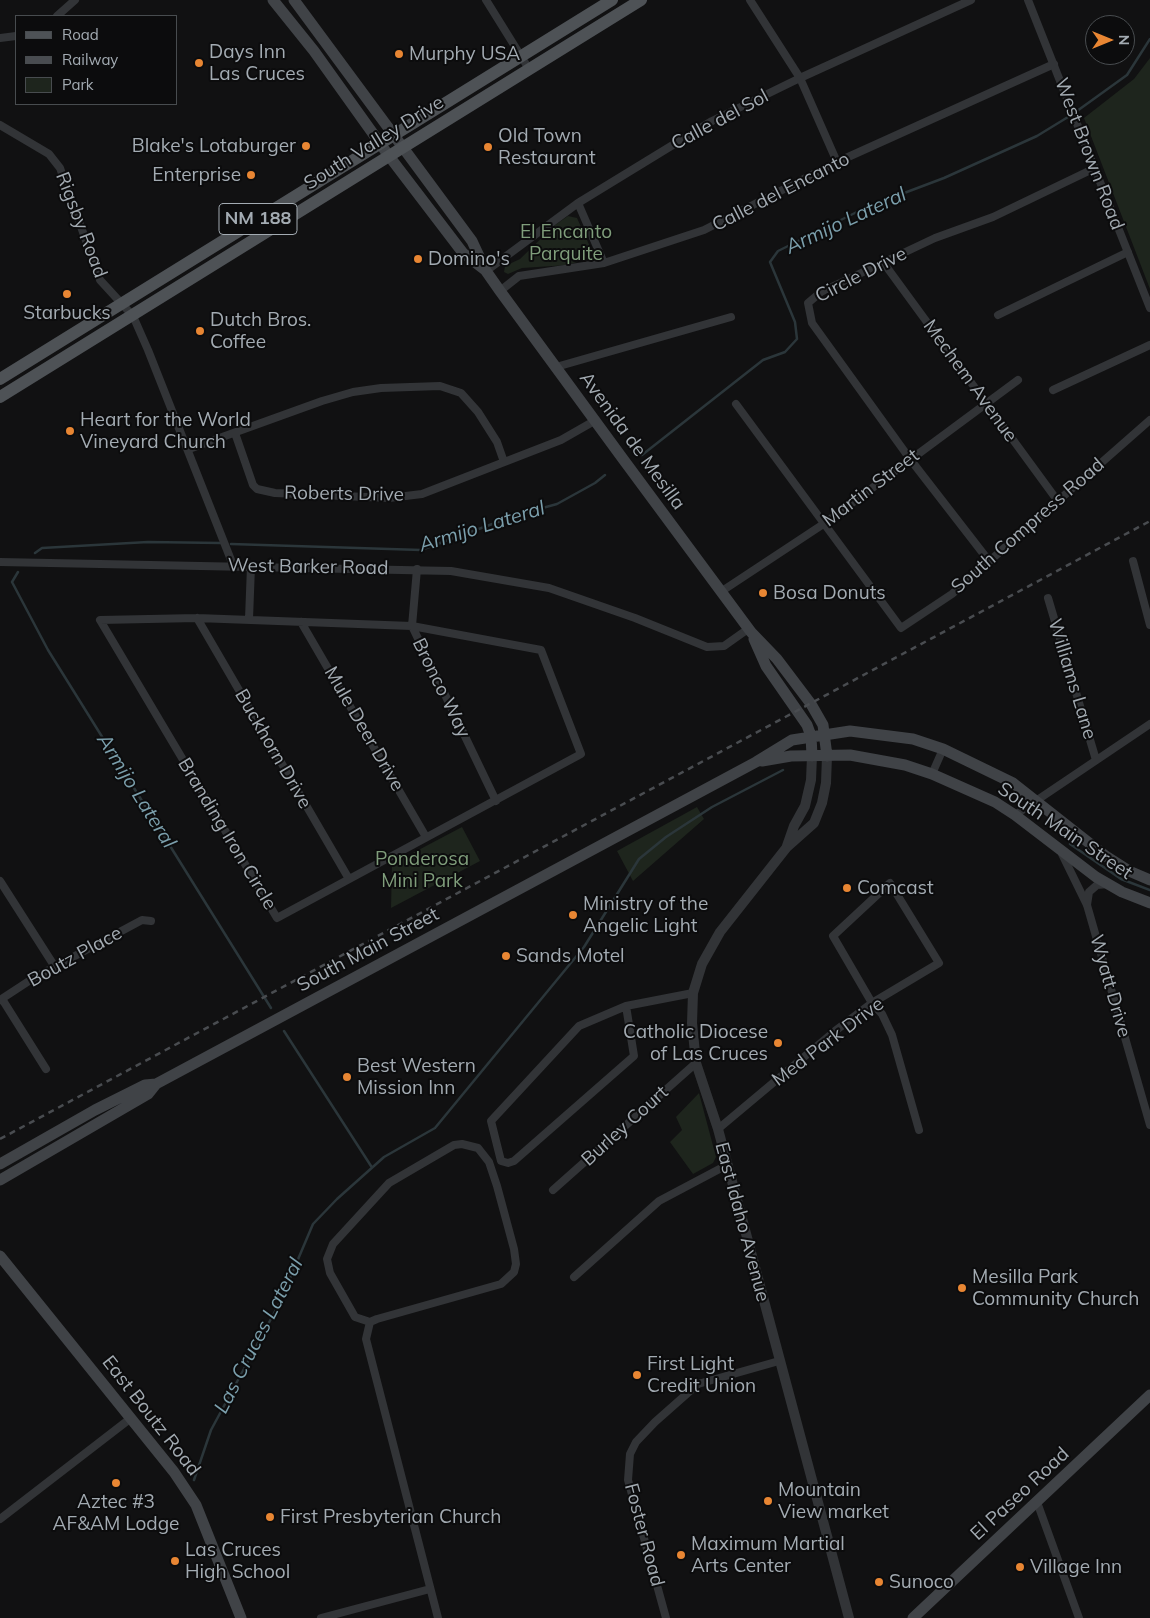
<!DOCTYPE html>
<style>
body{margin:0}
#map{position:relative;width:1150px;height:1618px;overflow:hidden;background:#111112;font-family:Mulish,sans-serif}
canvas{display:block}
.legend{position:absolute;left:15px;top:15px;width:162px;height:90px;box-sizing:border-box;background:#0c0c0d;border:1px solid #484c4f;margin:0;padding:6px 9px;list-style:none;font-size:15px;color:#a3abb2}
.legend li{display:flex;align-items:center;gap:10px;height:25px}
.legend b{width:25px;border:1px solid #484c4f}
.north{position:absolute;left:1085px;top:15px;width:50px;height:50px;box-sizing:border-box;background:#0c0c0d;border:1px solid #484c4f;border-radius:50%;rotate:90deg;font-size:14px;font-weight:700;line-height:20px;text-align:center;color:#a3abb2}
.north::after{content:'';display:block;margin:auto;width:18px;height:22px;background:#e88633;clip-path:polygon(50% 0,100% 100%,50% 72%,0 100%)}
</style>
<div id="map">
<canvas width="1150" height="1618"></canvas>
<ul class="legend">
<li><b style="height:6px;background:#4e5256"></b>Road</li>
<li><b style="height:6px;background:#494c50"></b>Railway</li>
<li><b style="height:14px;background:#1e251d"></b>Park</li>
</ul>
<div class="north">N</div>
</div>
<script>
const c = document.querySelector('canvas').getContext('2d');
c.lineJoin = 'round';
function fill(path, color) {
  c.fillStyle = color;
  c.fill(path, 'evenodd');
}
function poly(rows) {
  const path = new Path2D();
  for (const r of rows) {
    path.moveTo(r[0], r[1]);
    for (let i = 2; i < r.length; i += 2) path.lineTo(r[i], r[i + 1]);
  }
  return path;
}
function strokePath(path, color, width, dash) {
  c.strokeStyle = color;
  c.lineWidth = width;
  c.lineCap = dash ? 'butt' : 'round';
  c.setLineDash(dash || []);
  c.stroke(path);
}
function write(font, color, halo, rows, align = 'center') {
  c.font = font + ' Mulish,sans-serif';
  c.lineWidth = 4;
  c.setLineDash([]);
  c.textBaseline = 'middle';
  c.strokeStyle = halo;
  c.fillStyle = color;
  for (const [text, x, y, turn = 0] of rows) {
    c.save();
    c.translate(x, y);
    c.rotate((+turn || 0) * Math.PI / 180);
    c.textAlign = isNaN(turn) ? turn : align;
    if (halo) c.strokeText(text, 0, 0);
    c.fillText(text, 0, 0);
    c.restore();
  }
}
const green = poly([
 [1150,58,1150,289,1084,118,1134,79],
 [568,216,577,218,592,251,588,258,568,265,522,268,508,274,504,272,505,266,520,259,555,225],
 [697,807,704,819,633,881,617,851],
 [462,827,480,861,391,908,392,864],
 [699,1093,716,1157,713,1163,693,1174,670,1142,682,1130,676,1117]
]);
const stream = poly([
 [1077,111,1127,75,1150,39],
 [642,455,763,360,785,352,797,339,795,322,770,262,778,251,867,207,944,178,1037,136,1068,117],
 [231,544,421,550,517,515,557,504,595,483,605,475],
 [35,553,42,548,148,542,221,543],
 [18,572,12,582,48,650,271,1008],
 [1070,844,1121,879,1150,890],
 [284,1031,371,1166],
 [194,1480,211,1430,279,1304,313,1224,337,1199,384,1157,435,1128,584,947,639,859,666,837,712,807,783,770]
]);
const minor = poly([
 [486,0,529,69],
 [750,0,800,78,837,162],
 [1028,0,1150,308],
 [57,16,75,0],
 [0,38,16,36],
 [0,125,49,154,60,168,100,280,133,316,148,350,233,565],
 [578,203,604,263],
 [883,262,1057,500],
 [486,271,578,203,712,121,800,78,971,0],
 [500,291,519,276,604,263,704,230,837,162,1054,64],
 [998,315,1128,252],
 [556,367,731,317],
 [1053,390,1150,345],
 [736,404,901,628,952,594,1150,420],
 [235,433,253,485,257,489,275,493,389,498,422,494,561,440,596,420],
 [189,449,322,401,353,392,381,388,440,386,461,393,478,412,497,442,504,462],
 [989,561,910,459,812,323,808,303,821,292,935,238,993,217,1095,168],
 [1133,561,1150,625],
 [0,562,451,571,549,588,635,618,707,647,724,646,748,629],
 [417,569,412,626,496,801],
 [722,591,825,523,1018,380],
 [1048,598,1096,760],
 [197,618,412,626,541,650,581,754,277,918,100,620,197,618],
 [197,618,349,879],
 [249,619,251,566],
 [301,622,426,837],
 [932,774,943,749],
 [1015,815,1150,724],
 [1062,854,1087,905,1150,1125],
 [0,881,55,967],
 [1087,905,1089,892,1097,885,1108,884],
 [2,999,46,1069],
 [0,1000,32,979,142,920,151,921],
 [626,1006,634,1056,514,1161,508,1163,501,1161,491,1121,579,1026,626,1006,693,993],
 [718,1129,835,1031,872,1003,939,963,890,883,833,936,872,1003,882,1014,892,1035,919,1130],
 [553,1190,696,1063],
 [574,1277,659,1201,727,1165],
 [370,1322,355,1317,330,1273,327,1259,333,1244,389,1183,454,1145,462,1144,478,1148,489,1162,497,1186,514,1249,516,1264,514,1272,501,1284,377,1319,370,1322,366,1339,438,1618],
 [1037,1502,1079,1618],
 [0,1519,131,1418],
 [321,1618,430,1589],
 [666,1618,628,1480,630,1454,636,1442,655,1422,698,1384,779,1361]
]);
const tertiary = poly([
 [827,756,826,783,822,803,814,823,787,847,720,932,702,964,693,993,692,1023,696,1063,718,1129,849,1618],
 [787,846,794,826,805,806,811,780,812,756]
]);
const secondary = poly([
 [273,0,314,51,389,156,463,253,485,270],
 [294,0,472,241,486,271,500,291,623,459,751,632,777,659,811,704,823,725,827,756],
 [754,639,766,666,807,725,811,736,812,756],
 [762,761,791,756,850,755,905,765,932,774,995,802,1015,815,1096,877,1122,892,1150,903],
 [0,1164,95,1110,145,1085,156,1084,756,762,792,740,850,731,913,739,943,749,1013,783,1107,857,1129,871,1150,880],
 [0,1180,148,1094,156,1084],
 [0,1256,174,1472,196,1505,241,1618],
 [913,1618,1150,1395]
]);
const primary = poly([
 [0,379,612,0],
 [0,397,641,0]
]);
const rail = poly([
 [0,1139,1150,521]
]);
const markers = [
 [399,54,5,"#e88633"],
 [199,63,5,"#e88633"],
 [306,146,5,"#e88633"],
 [488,147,5,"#e88633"],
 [251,175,5,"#e88633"],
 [418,259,5,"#e88633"],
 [67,294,5,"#e88633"],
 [200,331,5,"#e88633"],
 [70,431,5,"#e88633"],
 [763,593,5,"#e88633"],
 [847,888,5,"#e88633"],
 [573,915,5,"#e88633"],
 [506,956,5,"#e88633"],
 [778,1043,5,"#e88633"],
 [347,1077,5,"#e88633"],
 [962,1288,5,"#e88633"],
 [637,1375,5,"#e88633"],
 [116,1483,5,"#e88633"],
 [768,1501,5,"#e88633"],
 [270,1517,5,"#e88633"],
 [681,1555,5,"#e88633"],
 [175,1561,5,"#e88633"],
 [1020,1567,5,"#e88633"],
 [879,1582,5,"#e88633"]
];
const shields = [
 [258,219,78]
];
const shieldNames = [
 ["NM 188",258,219]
];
const poiNames = [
 ["Days Inn",209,52],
 ["Las Cruces",209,74],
 ["Murphy USA",409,54],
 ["Old Town",498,136],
 ["Restaurant",498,158],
 ["Blake's Lotaburger",296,146,"right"],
 ["Enterprise",241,175,"right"],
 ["Domino's",428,259],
 ["Starbucks",67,313,"center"],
 ["Dutch Bros.",210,320],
 ["Coffee",210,342],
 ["Heart for the World",80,420],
 ["Vineyard Church",80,442],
 ["Bosa Donuts",773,593],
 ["Comcast",857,888],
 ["Ministry of the",583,904],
 ["Angelic Light",583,926],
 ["Sands Motel",516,956],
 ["Catholic Diocese",768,1032,"right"],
 ["of Las Cruces",768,1054,"right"],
 ["Best Western",357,1066],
 ["Mission Inn",357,1088],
 ["Mesilla Park",972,1277],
 ["Community Church",972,1299],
 ["First Light",647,1364],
 ["Credit Union",647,1386],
 ["Mountain",778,1490],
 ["View market",778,1512],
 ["Aztec #3",116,1502,"center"],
 ["AF&AM Lodge",116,1524,"center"],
 ["First Presbyterian Church",280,1517],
 ["Maximum Martial",691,1544],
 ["Arts Center",691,1566],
 ["Las Cruces",185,1550],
 ["High School",185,1572],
 ["Village Inn",1030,1567],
 ["Sunoco",889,1582]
];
const streetNames = [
 ["Calle del Sol",720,120,-28],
 ["South Valley Drive",374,143,-32],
 ["West Brown Road",1089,154,69],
 ["Calle del Encanto",781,192,-27],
 ["Rigsby Road",81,225,69],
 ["Circle Drive",861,275,-27],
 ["Mechem Avenue",970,381,54],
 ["Avenida de Mesilla",632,441,54],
 ["Martin Street",871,488,-37],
 ["Roberts Drive",344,494,1],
 ["South Compress Road",1028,526,-41],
 ["West Barker Road",308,567,1],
 ["Williams Lane",1072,679,73],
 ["Bronco Way",441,688,64],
 ["Mule Deer Drive",364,729,60],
 ["Buckhorn Drive",273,749,60],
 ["South Main Street",1065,831,34],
 ["Branding Iron Circle",227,834,59],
 ["South Main Street",368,950,-28],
 ["Boutz Place",75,957,-29],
 ["Wyatt Drive",1110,986,74],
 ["Med Park Drive",828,1042,-37],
 ["Burley Court",625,1126,-42],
 ["East Idaho Avenue",742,1222,75],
 ["East Boutz Road",151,1416,52],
 ["El Paseo Road",1020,1494,-43],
 ["Foster Road",644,1535,75]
];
const parkNames = [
 ["El Encanto",566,232],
 ["Parquite",566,254],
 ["Ponderosa",422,859],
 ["Mini Park",422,881]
];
const waterNames = [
 ["Armijo Lateral",846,221,-25],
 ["Armijo Lateral",482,527,-17],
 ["Armijo Lateral",136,791,58],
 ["Las Cruces Lateral",259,1336,-63]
];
fill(green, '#1e251d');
strokePath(stream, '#2b363a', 2.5);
strokePath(minor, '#323437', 8);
strokePath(tertiary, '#323437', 10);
strokePath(secondary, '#404347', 11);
strokePath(primary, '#4e5256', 12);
strokePath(rail, '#494c50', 2.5, [6, 5]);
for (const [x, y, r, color] of markers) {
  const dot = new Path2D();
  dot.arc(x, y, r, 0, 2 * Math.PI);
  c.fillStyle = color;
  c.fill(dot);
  strokePath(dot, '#0c0c0d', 2);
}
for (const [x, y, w] of shields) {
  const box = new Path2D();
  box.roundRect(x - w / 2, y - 15.5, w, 31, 4);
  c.fillStyle = '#0c0c0d';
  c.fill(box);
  strokePath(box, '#a3abb2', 1);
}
write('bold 18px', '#a3abb2', null, shieldNames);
write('19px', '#a3abb2', '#0c0c0d', poiNames, 'left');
write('19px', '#a3abb2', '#0c0c0d', streetNames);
write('19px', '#7f9d7b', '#0c0c0d', parkNames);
write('italic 20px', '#7b9fac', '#0c0c0d', waterNames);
</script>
